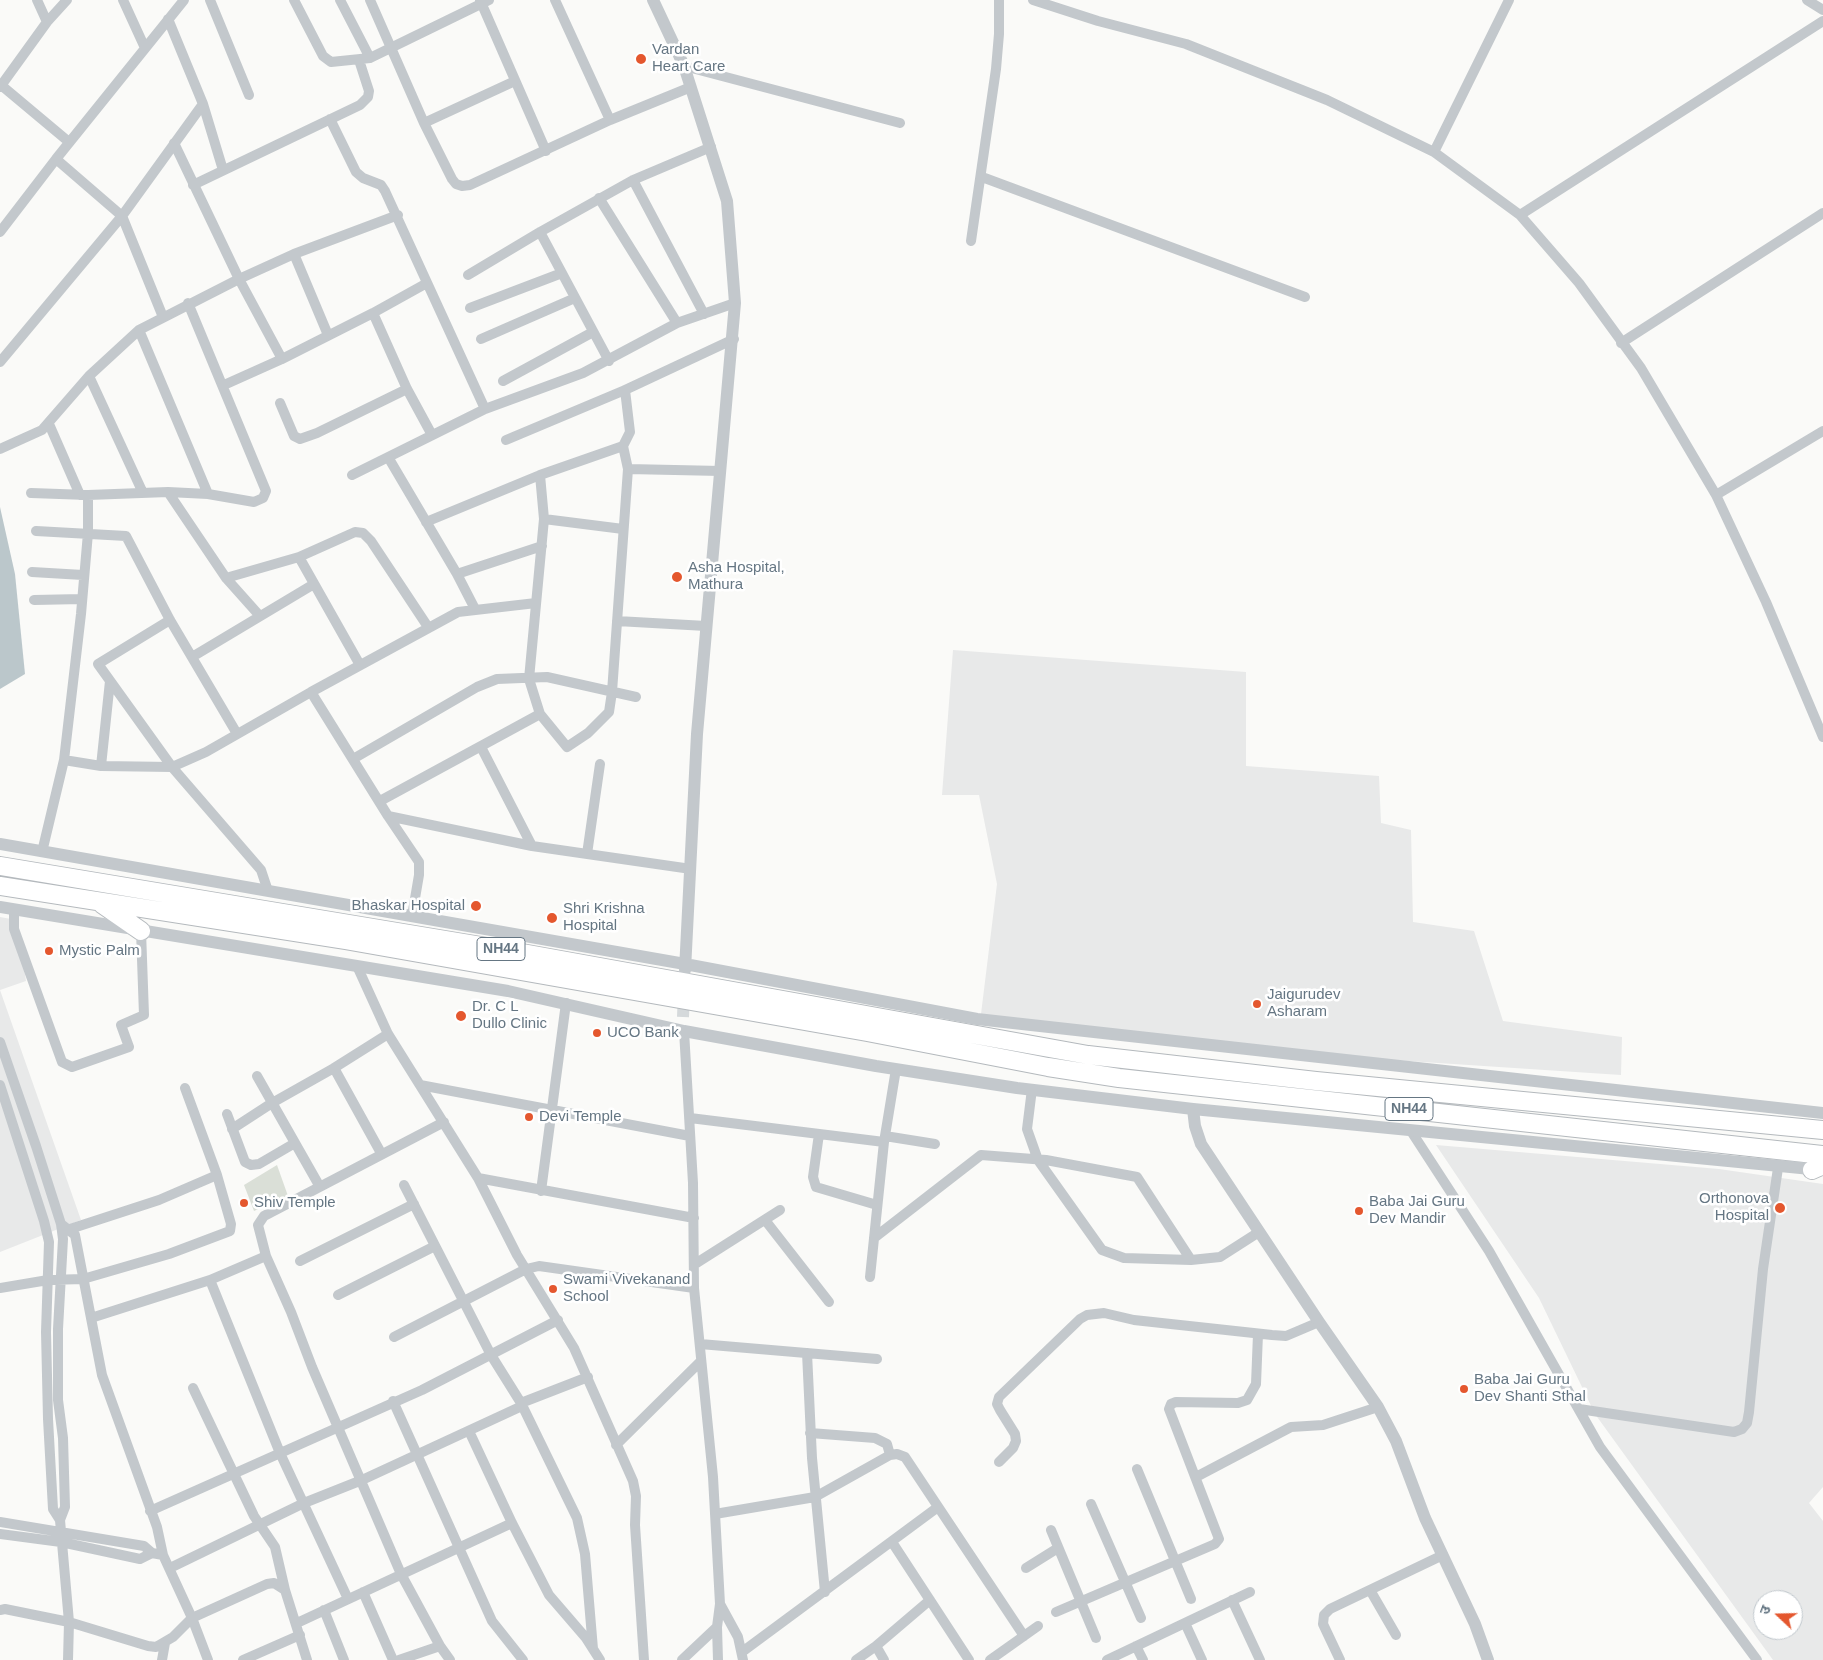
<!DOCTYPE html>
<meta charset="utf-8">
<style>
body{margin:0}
#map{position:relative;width:1823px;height:1660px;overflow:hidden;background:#fafaf8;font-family:Arial,"Noto Sans Devanagari",sans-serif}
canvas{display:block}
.north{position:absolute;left:1753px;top:1590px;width:50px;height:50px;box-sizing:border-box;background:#fff;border:1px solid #c1c8cd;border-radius:50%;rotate:291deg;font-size:14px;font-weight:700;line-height:20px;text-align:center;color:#657683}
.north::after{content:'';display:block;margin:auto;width:18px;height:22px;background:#e4572e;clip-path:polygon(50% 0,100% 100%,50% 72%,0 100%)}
</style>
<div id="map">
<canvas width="1823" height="1660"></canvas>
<div class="north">उ</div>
</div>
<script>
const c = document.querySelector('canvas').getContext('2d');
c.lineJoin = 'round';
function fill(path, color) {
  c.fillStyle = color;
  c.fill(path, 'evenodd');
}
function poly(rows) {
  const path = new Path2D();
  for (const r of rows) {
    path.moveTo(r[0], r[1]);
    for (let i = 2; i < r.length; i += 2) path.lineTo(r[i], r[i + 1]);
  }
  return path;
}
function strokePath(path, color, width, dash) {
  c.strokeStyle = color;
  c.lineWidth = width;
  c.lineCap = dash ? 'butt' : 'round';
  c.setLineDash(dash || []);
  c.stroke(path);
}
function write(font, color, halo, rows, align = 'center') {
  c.font = font + ' Arial,sans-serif';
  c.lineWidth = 5;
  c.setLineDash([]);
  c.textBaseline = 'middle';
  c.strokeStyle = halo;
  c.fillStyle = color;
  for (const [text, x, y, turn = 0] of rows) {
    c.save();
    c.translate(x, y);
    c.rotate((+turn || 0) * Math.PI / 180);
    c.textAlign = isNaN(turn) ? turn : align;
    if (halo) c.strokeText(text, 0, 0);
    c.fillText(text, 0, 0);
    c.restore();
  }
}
const built = poly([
 [953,650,1246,672,1246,766,1379,776,1381,823,1411,830,1413,922,1474,931,1503,1021,1622,1037,1621,1075,1301,1054,981,1014,997,884,979,795,942,795],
 [0,917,17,920,26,981,0,990,81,1220,0,1252],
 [1436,1145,1719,1169,1823,1184,1823,1487,1809,1503,1823,1521,1823,1660,1773,1660,1595,1414,1539,1298],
 [1763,1600,1793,1600,1793,1630,1763,1630]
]);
const green = poly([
 [277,1165,288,1196,254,1211,244,1185]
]);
const water = poly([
 [0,507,15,574,25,674,0,689]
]);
const tertiaryTunnel = poly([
 [683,1017,684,992]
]);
const minor = poly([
 [37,0,47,22],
 [123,0,145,48],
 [210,0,249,95],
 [294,0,323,56,331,62,370,58,489,0],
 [340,0,370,58],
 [370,0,424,123,452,179,456,184,462,186,470,185,610,120,691,87],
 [480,0,546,151],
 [555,0,610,120],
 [1033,0,1098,21,1186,44,1327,100,1434,152,1520,215,1579,283,1641,368,1716,495,1766,602,1823,737],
 [1807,0,1823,10],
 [168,19,203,104,223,170],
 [684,66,900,123],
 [1,85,69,142],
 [0,87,47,22,67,0],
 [330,119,356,172,363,178,381,185,385,191,485,409,352,475],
 [424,123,515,81],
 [174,143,239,279,282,359],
 [1434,152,1509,0],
 [56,159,122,216,163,317],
 [982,177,1305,297],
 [633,180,704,314],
 [193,185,360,105,368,97,369,91,359,60],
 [599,198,677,323],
 [1520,215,1823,21],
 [0,232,56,159,184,0],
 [540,232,609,361],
 [971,241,996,69,999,34,999,0],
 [294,254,328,335],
 [468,275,540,232,633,180,711,147],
 [188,303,266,491,263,498,254,502,208,494,168,492,226,578,259,615],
 [470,308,562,273],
 [373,313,407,389,432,435],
 [139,330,208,494],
 [481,339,575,298],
 [1621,343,1823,213],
 [0,362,122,216,203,104],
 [89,376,143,493],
 [503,381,593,332],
 [224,385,282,359,373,313,427,283],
 [280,403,294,436,300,439,317,433,407,389],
 [485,409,583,373,677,323,735,303],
 [49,424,80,495],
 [506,440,625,390,734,339],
 [0,449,42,430,89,376,139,330,239,279,294,254,398,215],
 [388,457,457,574,475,609],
 [628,469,721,471],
 [31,493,88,495,168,492],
 [1716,495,1823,431],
 [544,519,540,475,623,446],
 [426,522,540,475],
 [623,529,544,519,529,679,540,714,567,747,588,733,609,712,612,692,628,469,623,446,630,432,625,390],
 [36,531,126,536,170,620,236,732],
 [299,557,360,665],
 [32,572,83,575],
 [457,574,542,546],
 [226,578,299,557,355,532,363,533,371,541,428,627],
 [34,600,82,599],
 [170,620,98,664,172,767,261,870,268,891],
 [617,621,706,626],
 [192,657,314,584],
 [481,747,532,846],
 [353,759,477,687,497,679,547,677,636,697],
 [64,760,101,766,172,767,206,752,311,692],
 [101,766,110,681],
 [380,801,540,714],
 [388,816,532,846,691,869],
 [42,852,64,760,81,614,88,533,88,495],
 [587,854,600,764],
 [14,910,14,929,62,1062,72,1067,129,1047,121,1025,144,1015,141,931],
 [412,916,419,875,419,862,388,816,311,692,458,612,536,603],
 [357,966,388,1034,478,1178,517,1255,574,1348,633,1481,636,1496,635,1525,644,1660],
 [684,1031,693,1183,694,1288,713,1477,720,1604,717,1627,718,1660],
 [0,1042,36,1146,61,1224,63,1239,58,1329,58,1400,63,1438,65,1507,60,1520,69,1622,68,1660],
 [334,1068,381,1153],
 [257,1076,320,1187],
 [0,1085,44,1221,49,1242,46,1332,48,1419,53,1509,60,1520],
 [420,1085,690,1136],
 [1032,1089,1027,1129,1038,1160,1102,1250,1124,1258,1191,1260,1220,1257,1259,1232],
 [227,1114,245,1162,251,1165,259,1164,295,1143],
 [690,1118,884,1142],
 [444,1122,264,1216,258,1225,266,1256,291,1312,312,1367,401,1574,440,1646,450,1660],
 [232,1129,272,1103,334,1068,388,1034],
 [1411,1131,1489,1251,1600,1447,1757,1660],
 [819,1134,813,1177,816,1187,877,1205],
 [885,1136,935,1144],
 [478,1178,694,1218],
 [404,1185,491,1355,521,1403,577,1518,585,1554,593,1649],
 [541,1191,566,1003],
 [765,1220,829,1302],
 [61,1224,75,1235,102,1375,157,1527,163,1555,192,1618,208,1660],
 [70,1229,159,1200,217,1175],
 [874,1238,981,1155,1046,1160,1137,1177,1191,1260],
 [300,1261,414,1204],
 [695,1264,780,1210],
 [870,1277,884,1142,896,1069],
 [210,1280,280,1453,348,1599],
 [0,1288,48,1280,83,1279,169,1254,230,1231,231,1224,217,1175,185,1088],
 [338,1295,435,1246],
 [91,1318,210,1280,266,1256],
 [394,1337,526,1269,539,1266,694,1288],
 [700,1344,877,1359],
 [807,1353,812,1458,825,1592],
 [193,1388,254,1516,275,1547,285,1590],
 [393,1401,492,1621,523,1660],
 [521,1403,588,1377],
 [1579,1409,1734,1432,1742,1429,1747,1423,1749,1412,1763,1269,1778,1168],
 [469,1431,512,1523,549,1595,586,1638,600,1660],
 [810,1433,875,1438,887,1444,890,1455],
 [616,1445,701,1361],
 [999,1462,1013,1448,1016,1441,1015,1434,1000,1410,997,1404,999,1397,1080,1319,1087,1315,1104,1313,1134,1320,1272,1335,1286,1336,1319,1322],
 [1137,1469,1191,1599],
 [1196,1477,1291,1427,1323,1425,1378,1407],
 [1091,1504,1141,1618],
 [150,1511,422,1390,558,1320],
 [715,1514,815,1497,890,1455,897,1454,905,1457,1024,1636],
 [0,1522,144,1546,152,1553,163,1555],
 [1051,1530,1096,1638],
 [0,1534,61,1542,140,1559,152,1553],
 [892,1542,969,1660],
 [170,1568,304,1503,362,1480,522,1406],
 [1026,1568,1058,1548],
 [1370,1590,1396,1635],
 [363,1592,393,1660],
 [1232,1600,1260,1660],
 [720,1604,738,1637,743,1660],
 [0,1610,5,1609,69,1622,148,1646,156,1647,173,1637,192,1618,267,1584,274,1583,285,1590,307,1660],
 [324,1610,344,1660],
 [1056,1612,1215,1544,1219,1539,1169,1409,1171,1404,1176,1402,1238,1403,1247,1400,1256,1384,1258,1334],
 [297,1623,512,1523],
 [1185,1623,1202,1660],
 [1136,1646,1143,1660],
 [742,1652,938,1507],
 [162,1660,165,1643],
 [243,1660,300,1635],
 [399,1660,440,1646],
 [682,1660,717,1627],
 [856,1660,876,1646],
 [884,1660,876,1646,930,1600],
 [990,1660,1038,1626],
 [1107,1660,1250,1592],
 [1340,1660,1323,1624,1324,1615,1330,1609,1443,1555]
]);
const tertiary = poly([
 [653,0,684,66,727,201,735,303,697,734,685,970],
 [0,844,685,964,977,1019,1823,1113],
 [0,907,508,991,684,1031,876,1066,1017,1088,1193,1109,1821,1170],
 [1193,1109,1195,1126,1201,1144,1319,1322,1378,1407,1396,1441,1425,1518,1475,1624,1488,1660]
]);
const trunk = poly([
 [0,866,505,950,1088,1055,1316,1081,1823,1130],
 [0,886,346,940,867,1032,1048,1067,1119,1078,1823,1155],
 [102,904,141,931],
 [1812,1170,1823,1165]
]);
const markers = [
 [641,59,6,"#e4572e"],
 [677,577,6,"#e4572e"],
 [476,906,6,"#e4572e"],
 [552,918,6,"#e4572e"],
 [49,951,5,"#e4572e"],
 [1257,1004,5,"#e4572e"],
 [461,1016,6,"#e4572e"],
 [597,1033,5,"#e4572e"],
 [529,1117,5,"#e4572e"],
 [244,1203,5,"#e4572e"],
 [1780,1208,6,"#e4572e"],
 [1359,1211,5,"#e4572e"],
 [553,1289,5,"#e4572e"],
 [1464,1389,5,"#e4572e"]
];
const shields = [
 [501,949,48],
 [1409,1109,48]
];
const shieldNames = [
 ["NH44",501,949],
 ["NH44",1409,1109]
];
const poiNames = [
 ["Vardan",652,50],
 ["Heart Care",652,67],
 ["Asha Hospital,",688,568],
 ["Mathura",688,585],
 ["Bhaskar Hospital",465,906,"right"],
 ["Shri Krishna",563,909],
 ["Hospital",563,926],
 ["Mystic Palm",59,951],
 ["Jaigurudev",1267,995],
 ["Asharam",1267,1012],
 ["Dr. C L",472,1007],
 ["Dullo Clinic",472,1024],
 ["UCO Bank",607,1033],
 ["Devi Temple",539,1117],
 ["Orthonova",1769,1199,"right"],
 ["Hospital",1769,1216,"right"],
 ["Baba Jai Guru",1369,1202],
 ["Dev Mandir",1369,1219],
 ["Shiv Temple",254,1203],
 ["Swami Vivekanand",563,1280],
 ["School",563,1297],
 ["Baba Jai Guru",1474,1380],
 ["Dev Shanti Sthal",1474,1397]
];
fill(built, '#e8e9e9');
fill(green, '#dadfd7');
fill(water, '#bbc7cb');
strokePath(tertiaryTunnel, '#d5d9db', 12, [12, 6]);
strokePath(trunk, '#b4b9bd', 20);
strokePath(minor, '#c3c8cc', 10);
strokePath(tertiary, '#c3c8cc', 12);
strokePath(trunk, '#fff', 18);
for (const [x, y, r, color] of markers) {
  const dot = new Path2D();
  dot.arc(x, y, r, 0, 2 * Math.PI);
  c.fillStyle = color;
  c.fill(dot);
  strokePath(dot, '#fff', 2);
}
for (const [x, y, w] of shields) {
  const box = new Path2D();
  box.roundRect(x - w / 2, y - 11.5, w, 23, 4);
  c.fillStyle = '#fff';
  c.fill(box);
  strokePath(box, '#657683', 1);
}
write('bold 14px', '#657683', null, shieldNames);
write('15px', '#657683', '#fff', poiNames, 'left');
</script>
